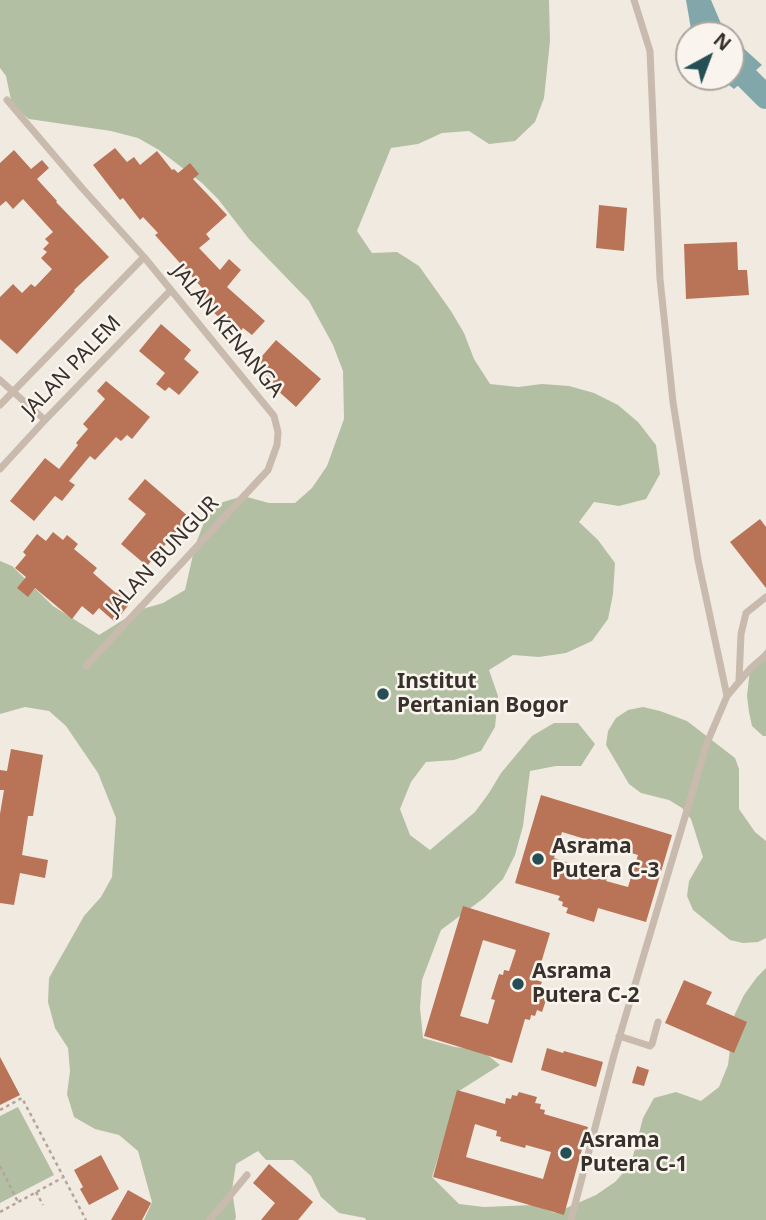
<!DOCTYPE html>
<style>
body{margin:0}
#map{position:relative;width:766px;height:1220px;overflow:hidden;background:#f1eae1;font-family:"Noto Sans",sans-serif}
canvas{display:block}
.north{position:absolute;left:675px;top:21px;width:70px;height:70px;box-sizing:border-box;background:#f9f4ed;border:2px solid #aba69f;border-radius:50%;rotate:41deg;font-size:19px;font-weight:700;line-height:28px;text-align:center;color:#37302b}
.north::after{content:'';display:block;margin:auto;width:24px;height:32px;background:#254f55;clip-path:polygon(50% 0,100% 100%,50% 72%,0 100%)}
</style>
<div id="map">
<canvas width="766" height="1220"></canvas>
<div class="north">N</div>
</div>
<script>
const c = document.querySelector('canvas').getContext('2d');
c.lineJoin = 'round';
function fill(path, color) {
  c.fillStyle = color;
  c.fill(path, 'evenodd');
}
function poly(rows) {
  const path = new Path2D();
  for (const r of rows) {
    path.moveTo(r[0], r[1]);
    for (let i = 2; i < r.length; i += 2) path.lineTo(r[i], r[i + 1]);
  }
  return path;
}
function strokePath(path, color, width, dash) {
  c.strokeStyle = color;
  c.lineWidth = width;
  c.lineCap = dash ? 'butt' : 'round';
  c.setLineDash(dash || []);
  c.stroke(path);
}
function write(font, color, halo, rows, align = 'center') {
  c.font = font + ' "Noto Sans",sans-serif';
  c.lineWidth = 5;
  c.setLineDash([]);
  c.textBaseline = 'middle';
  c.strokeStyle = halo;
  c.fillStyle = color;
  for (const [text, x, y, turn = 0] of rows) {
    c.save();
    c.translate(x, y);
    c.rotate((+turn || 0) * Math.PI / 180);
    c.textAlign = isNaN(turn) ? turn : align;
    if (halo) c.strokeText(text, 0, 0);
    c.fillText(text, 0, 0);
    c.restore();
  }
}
const green = poly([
 [0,0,549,0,550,41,544,98,535,122,515,141,489,144,469,131,442,133,418,144,391,148,357,231,372,253,397,252,419,266,451,311,464,333,474,359,490,384,518,387,542,384,569,386,594,393,618,405,638,422,656,445,660,474,646,499,619,506,594,502,579,522,598,540,615,563,613,594,608,619,592,641,566,653,539,657,513,655,489,670,498,696,495,727,481,751,454,760,426,762,411,782,400,809,410,835,430,850,475,812,489,793,501,773,532,736,554,723,578,723,595,744,581,766,556,766,530,771,523,826,515,855,503,879,484,898,441,930,422,980,420,1008,423,1038,455,1047,481,1050,500,1065,459,1091,432,1177,459,1204,484,1207,533,1205,555,1213,596,1195,615,1182,631,1164,643,1118,654,1098,676,1092,701,1101,719,1087,728,1065,734,1016,744,995,757,977,766,968,766,1220,366,1220,365,1218,339,1213,321,1197,311,1176,293,1160,266,1160,258,1151,236,1164,232,1190,236,1217,235,1220,144,1220,152,1202,138,1151,119,1135,95,1129,74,1117,67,1094,70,1071,68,1048,55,1028,48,1002,49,978,84,916,101,897,112,877,116,818,98,773,66,726,49,711,25,707,0,714,0,561,12,566,53,606,99,635,139,610,163,603,185,590,195,546,205,520,220,503,243,496,269,503,295,503,312,488,327,466,344,419,343,371,333,345,309,301,249,239,218,199,202,183,159,150,138,138,111,131,29,119,12,105,6,76,0,68],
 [766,649,766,736,763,736,752,726,749,712,747,696,750,669],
 [643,707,660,711,687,721,735,758,739,769,739,809,755,832,766,841,766,938,758,942,743,943,730,940,693,910,687,896,689,881,703,857,691,819,682,808,669,800,641,793,629,784,606,745,608,731,616,718,628,710],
 [18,1107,54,1175,0,1203,0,1116]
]);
const water = poly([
 [686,0,711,0,722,26,729,35,692,35],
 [731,37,762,65,734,89,719,77,731,77]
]);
const river = poly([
 [731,62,766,97]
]);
const building = poly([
 [115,148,127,162,134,157,140,165,157,151,172,170,174,169,178,173,190,163,199,174,193,179,227,215,206,234,210,239,199,248,220,270,229,259,241,270,227,287,265,321,252,335,243,328,238,334,196,297,203,289,155,235,158,233,143,217,140,220,123,198,120,200,93,165],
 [14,150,31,169,42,160,49,168,37,179,57,201,56,202,109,257,74,290,75,291,17,354,0,339,0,297,13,284,22,293,31,284,35,287,52,269,41,258,47,252,43,249,49,243,45,239,53,232,23,199,13,209,6,201,0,206,0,163],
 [599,205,627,208,624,251,596,248],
 [737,242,738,270,747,270,749,295,686,299,684,244],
 [161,324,191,350,184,359,199,372,179,395,169,387,165,391,156,384,165,373,139,351],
 [276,340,321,379,296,407,257,372,261,368,256,363],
 [106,381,150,417,132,439,127,435,121,441,116,437,95,460,90,456,69,481,75,485,62,501,55,496,34,521,10,501,45,458,59,469,78,445,76,443,88,429,83,424,105,399,97,391],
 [145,479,189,517,147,566,121,544,146,514,128,499],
 [760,519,766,527,766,588,730,542],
 [53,532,63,540,67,535,78,544,74,549,97,568,93,573,116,593,118,591,131,602,115,622,99,608,93,615,82,606,72,619,35,588,28,597,17,588,26,577,15,568,26,555,23,552,37,534,46,541],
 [11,749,43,755,33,816,28,816,22,855,48,860,45,878,20,873,14,905,0,903,0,814,4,790,0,790,0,770,7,771],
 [541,795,672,835,646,922,598,908,594,922,566,913,568,908,562,906,563,902,558,900,560,896,515,883],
 [562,832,638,855,628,887,606,881,608,876,603,874,604,870,579,863,578,866,554,858],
 [463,906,550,933,536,980,542,982,540,986,545,987,543,993,548,994,542,1012,537,1010,535,1016,531,1015,530,1020,525,1019,512,1063,424,1036],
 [483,940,516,950,509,971,504,970,503,975,499,974,491,999,495,1000,488,1024,460,1016],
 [684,980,712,992,706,1004,747,1022,734,1053,665,1023],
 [547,1048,563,1053,564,1051,603,1062,596,1087,541,1070],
 [0,1057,20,1095,0,1105],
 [637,1066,649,1070,644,1086,632,1083],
 [457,1090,505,1104,506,1098,511,1099,512,1095,517,1096,519,1092,537,1097,535,1103,541,1104,540,1109,545,1110,544,1114,588,1127,564,1215,433,1177],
 [475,1124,497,1131,496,1136,501,1137,500,1141,525,1148,526,1145,551,1152,543,1179,466,1157],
 [101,1155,119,1189,89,1205,80,1189,83,1187,74,1170],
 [269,1164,313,1202,298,1220,261,1220,275,1203,253,1183],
 [128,1190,151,1203,142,1220,111,1220]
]);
const path = poly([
 [0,1110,22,1098,86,1220],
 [0,1166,18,1202],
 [36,1192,43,1205],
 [0,1212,62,1178]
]);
const service = poly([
 [634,0,650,51,660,279,673,402,698,560,727,696],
 [7,100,82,188,144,257,274,416,278,432,277,445,268,470,86,666],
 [0,380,45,420],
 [0,405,144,257],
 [0,469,45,420,171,290],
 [739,681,741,634,746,613,766,597],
 [619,1036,650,1046,652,1044,658,1022],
 [210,1220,247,1175],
 [571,1220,614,1055,707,743,727,696,750,669,766,655]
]);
const markers = [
 [383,694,7,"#254f55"],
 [538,859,7,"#254f55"],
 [518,984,7,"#254f55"],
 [566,1153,7,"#254f55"]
];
const streetNames = [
 ["JALAN KENANGA",227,331,51],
 ["JALAN PALEM",72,367,-46],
 ["JALAN BUNGUR",163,556,-47]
];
const poiNames = [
 ["Institut",397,682],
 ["Pertanian Bogor",397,706],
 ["Asrama",552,847],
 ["Putera C-3",552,871],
 ["Asrama",532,972],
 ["Putera C-2",532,996],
 ["Asrama",580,1141],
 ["Putera C-1",580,1165]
];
fill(green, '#b3bfa2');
fill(water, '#82a7ab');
strokePath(river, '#82a7ab', 24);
fill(building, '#b97356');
strokePath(path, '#b4a598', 2.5, [3.5, 3.5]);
strokePath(service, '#c8bbad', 7);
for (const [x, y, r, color] of markers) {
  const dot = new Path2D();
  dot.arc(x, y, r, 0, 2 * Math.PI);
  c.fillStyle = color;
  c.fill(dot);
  strokePath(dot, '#f9f4ed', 2.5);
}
write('21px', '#37302b', '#f9f4ed', streetNames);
write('bold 21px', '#37302b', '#f9f4ed', poiNames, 'left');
</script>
